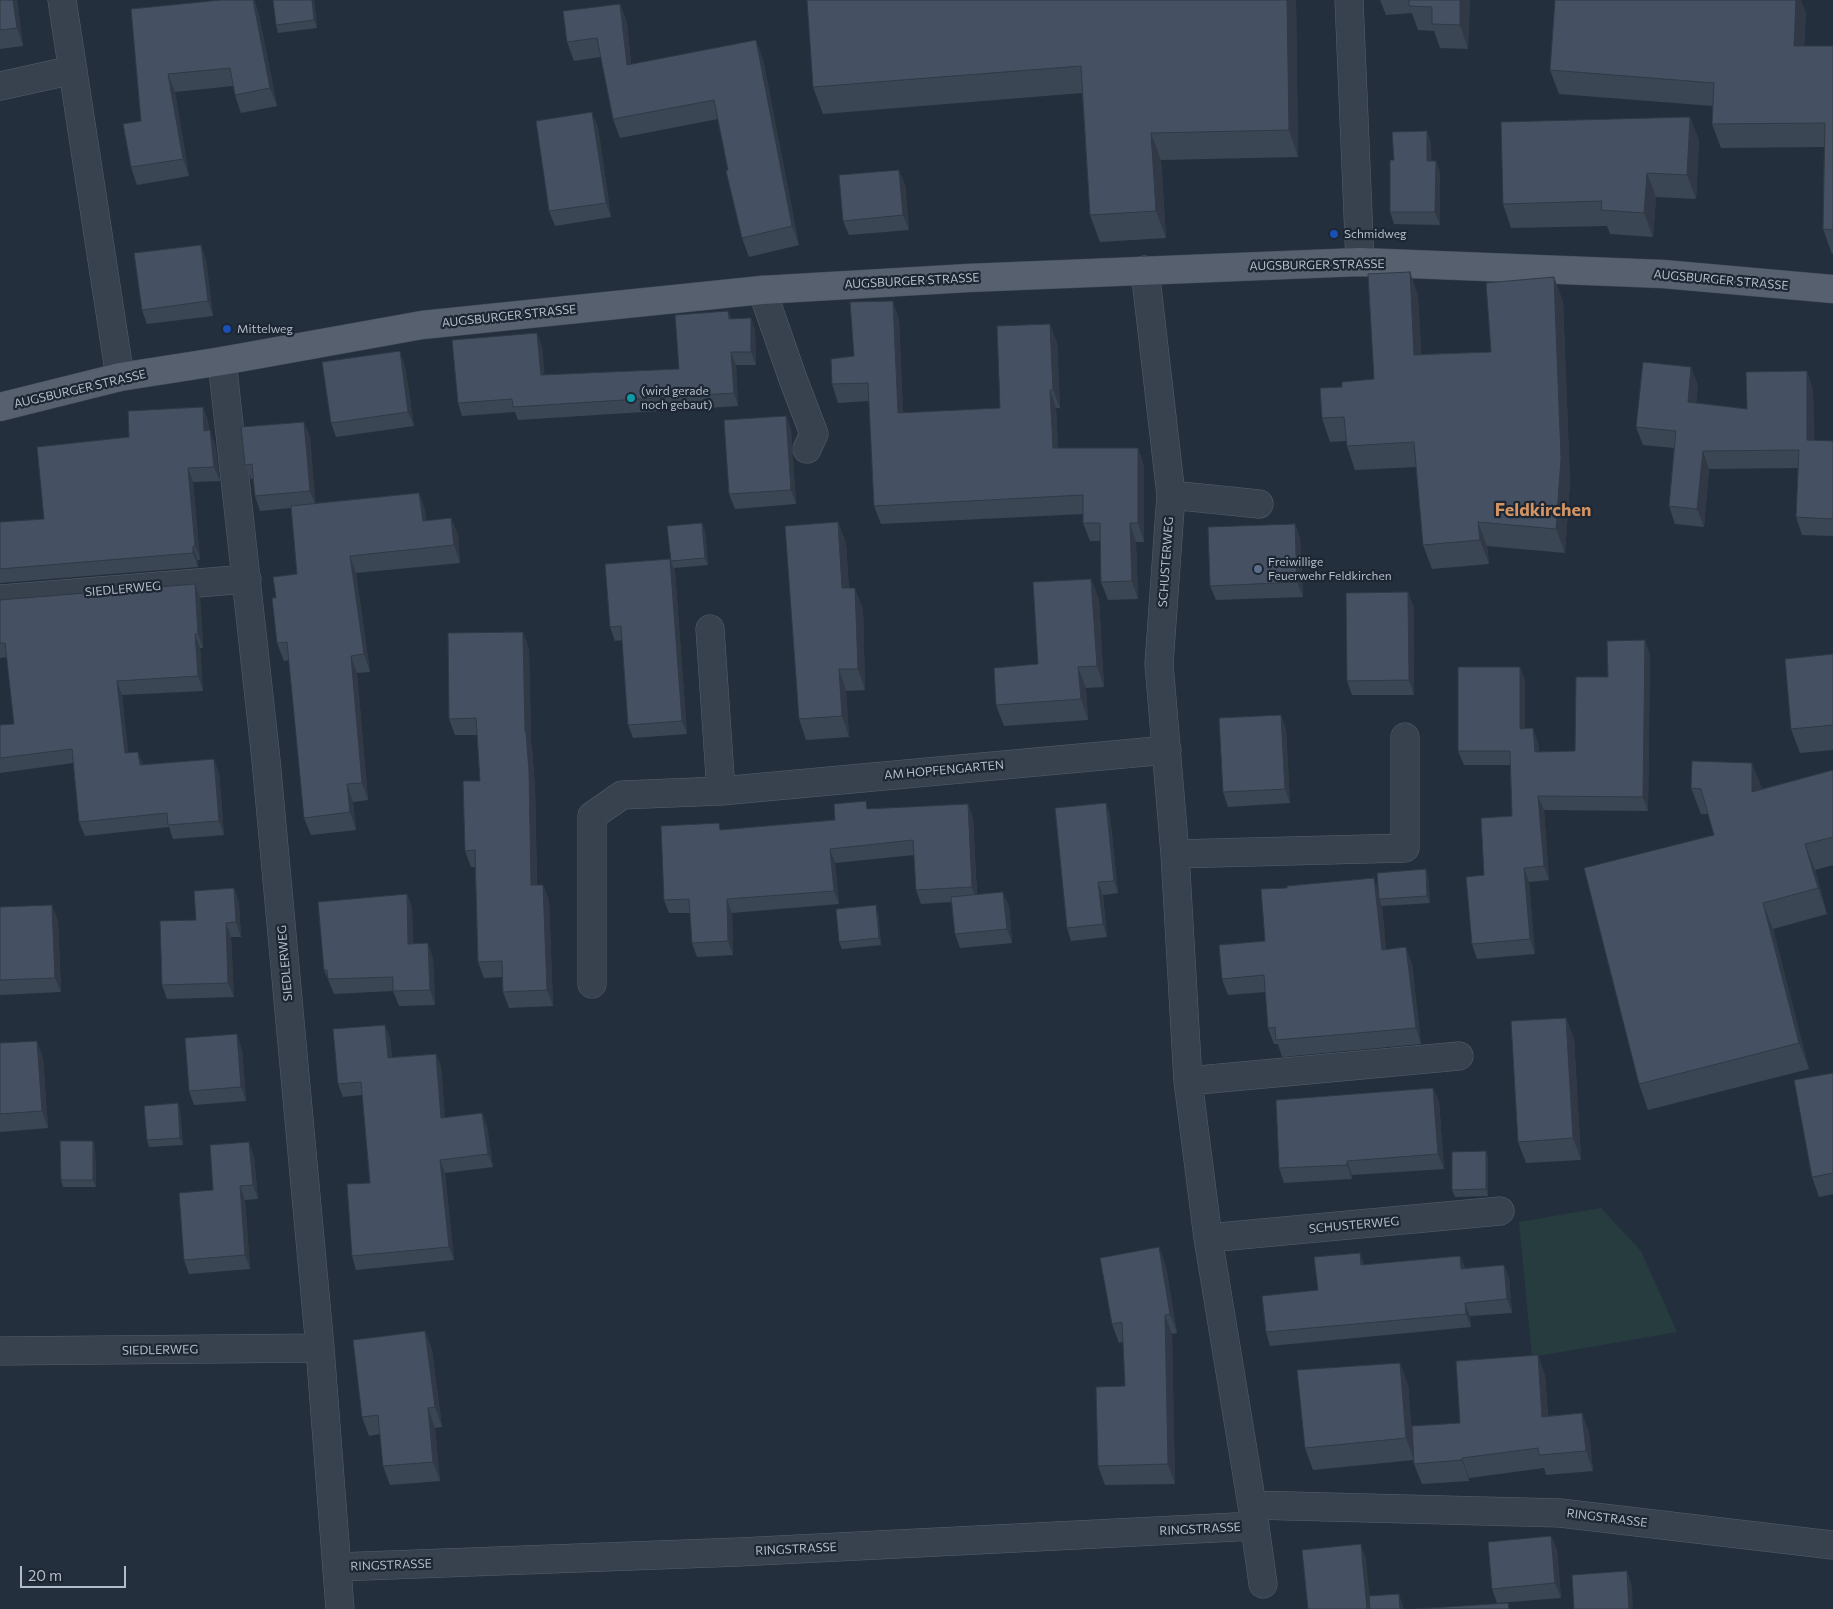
<!DOCTYPE html>
<style>
body{margin:0}
#map{position:relative;width:1833px;height:1609px;overflow:hidden;background:#242f3e;font-family:Commissioner,sans-serif}
canvas{display:block}
.scale{position:absolute;left:20px;top:1566px;width:106px;height:22px;box-sizing:border-box;border:2px solid #b4bcc9;border-top:0;padding-left:6px;font-size:15px;line-height:18px;white-space:nowrap;color:#b4bcc9;-webkit-text-stroke:4px #1d2633;paint-order:stroke}
</style>
<div id="map">
<canvas width="1833" height="1609"></canvas>
<div class="scale">20 m</div>
</div>
<script>
const c = document.querySelector('canvas').getContext('2d');
c.lineJoin = 'round';
function fill(path, color) {
  c.fillStyle = color;
  c.fill(path, 'evenodd');
}
function poly(rows) {
  const path = new Path2D();
  for (const r of rows) {
    path.moveTo(r[0], r[1]);
    for (let i = 2; i < r.length; i += 2) path.lineTo(r[i], r[i + 1]);
  }
  return path;
}
function strokePath(path, color, width, dash) {
  c.strokeStyle = color;
  c.lineWidth = width;
  c.lineCap = dash ? 'butt' : 'round';
  c.setLineDash(dash || []);
  c.stroke(path);
}
function write(font, color, halo, rows, align = 'center') {
  c.font = font + ' Commissioner,sans-serif';
  c.lineWidth = 4.5;
  c.setLineDash([]);
  c.textBaseline = 'middle';
  c.strokeStyle = halo;
  c.fillStyle = color;
  for (const [text, x, y, turn = 0] of rows) {
    c.save();
    c.translate(x, y);
    c.rotate((+turn || 0) * Math.PI / 180);
    c.textAlign = isNaN(turn) ? turn : align;
    if (halo) c.strokeText(text, 0, 0);
    c.fillText(text, 0, 0);
    c.restore();
  }
}
const green = poly([
 [1601,1208,1641,1251,1677,1332,1532,1357,1519,1222]
]);
const minor = poly([
 [62,0,120,377],
 [1349,0,1360,262],
 [0,86,73,70],
 [1145,270,1171,495,1159,664,1175,854,1188,1081,1208,1238,1252,1505,1263,1584],
 [762,290,793,379,814,434,807,449],
 [222,361,266,760,320,1348,340,1609],
 [1171,495,1259,504],
 [0,599,247,579],
 [710,629,721,791],
 [1175,854,1405,848,1405,737],
 [592,984,592,816,622,795,721,791,1167,750],
 [1188,1081,1459,1056],
 [1208,1238,1500,1211],
 [0,1351,320,1348],
 [1252,1505,1560,1513,1833,1545],
 [337,1567,739,1552,1255,1526]
]);
const major = poly([
 [0,407,120,377,222,361,422,325,762,290,968,278,1360,262,1663,274,1833,289]
]);
const wall = poly([
 [0,0,17,0,23,46,0,49],
 [221,0,254,0,259,15,277,106,241,113,235,95,233,86,175,92,189,176,137,185,131,167,141,121,131,9],
 [273,0,314,0,317,28,278,33,276,25],
 [1296,0,1298,157,1161,160,1166,238,1100,242,1090,215,1082,93,823,114,813,87],
 [1380,0,1470,0,1468,49,1440,48,1434,31,1418,30,1412,13,1386,15],
 [620,4,627,23,631,64,763,59,799,245,749,257,742,238,718,119,620,138,613,119,601,57,574,61,567,42],
 [1806,12,1804,46,1833,46,1833,254,1832,254,1823,229,1824,147,1721,148,1712,124,1713,106,1559,94,1550,70],
 [1690,117,1699,141,1696,199,1656,197,1653,237,1610,234,1607,226,1511,228,1503,204],
 [598,127,611,217,555,226,549,211],
 [1427,131,1431,144,1431,161,1436,161,1440,173,1440,225,1394,224,1390,212,1394,160],
 [905,184,909,230,849,235,843,221],
 [201,245,206,260,213,316,147,324,142,310],
 [1410,272,1418,296,1421,354,1491,352,1563,301,1570,482,1565,553,1487,546,1489,564,1432,569,1423,545,1416,467,1355,470,1347,446,1346,441,1330,442,1322,418,1342,387,1374,379],
 [728,311,731,319,751,318,755,331,756,365,736,365,738,406,518,420,515,412,462,416,458,403,542,346,544,375,679,369],
 [899,319,903,413,1000,408,1057,342,1060,408,1056,408,1058,448,1138,448,1144,466,1144,542,1136,542,1138,599,1108,600,1101,582,1100,541,1090,541,1083,523,1083,514,881,524,874,506,869,401,838,403,832,384,854,356],
 [405,366,414,426,336,437,331,423],
 [1698,385,1696,403,1747,409,1813,389,1814,440,1833,441,1833,536,1802,535,1796,517,1798,468,1709,469,1704,527,1675,524,1669,506,1674,448,1643,445,1636,427],
 [203,407,208,421,209,430,215,445,220,481,193,482,200,560,198,560,198,567,0,583,0,522,44,519,129,437],
 [786,416,791,430,796,504,735,509,729,494],
 [310,436,315,503,419,493,425,510,426,521,451,518,458,535,460,563,356,573,370,672,357,673,368,800,353,802,356,830,311,835,304,818,289,660,284,661,277,643,276,598,297,574,291,508,260,511,255,496,253,479,251,479,245,465],
 [838,522,846,544,849,588,863,609,865,690,846,691,849,737,806,740,799,719],
 [702,523,705,531,708,565,674,568,675,572,687,734,633,738,628,725,622,640,615,641,610,627],
 [1295,524,1300,538,1303,597,1216,600,1210,586],
 [1091,579,1099,600,1104,687,1086,688,1088,720,1004,726,996,705,1038,664],
 [200,598,203,648,200,648,203,691,122,695,128,753,143,765,219,773,224,835,173,839,169,827,85,836,79,822,73,763,0,773,0,725,14,724,7,657,0,658,0,600],
 [1414,607,1414,695,1352,695,1347,681],
 [529,648,531,743,532,748,535,788,537,885,543,885,549,901,553,1006,509,1008,503,992,502,977,484,978,478,962,475,867,471,867,465,851,480,781,477,735,455,735,449,719],
 [1650,654,1648,811,1544,810,1549,880,1529,882,1535,954,1477,959,1472,944,1484,875,1512,816,1510,765,1464,765,1458,751,1520,667,1525,681,1525,728,1538,742,1539,752,1575,751,1608,677],
 [1833,654,1833,750,1800,753,1791,729],
 [1286,729,1290,803,1228,807,1223,792],
 [1833,770,1833,865,1815,870,1827,914,1773,929,1809,1069,1648,1110,1639,1084,1714,835,1708,814,1701,814,1691,788,1762,789],
 [1106,803,1110,816,1118,893,1103,895,1107,937,1071,941,1067,928],
 [968,804,973,818,977,894,1009,906,1012,943,960,948,955,934,952,902,921,904,916,890,914,855,835,863,839,904,732,913,733,955,697,957,692,943,690,913,669,913,664,900,722,830,835,820,869,809],
 [1428,876,1430,903,1382,906,1386,949,1412,964,1421,1044,1282,1057,1278,1044,1274,1044,1268,1028,1266,992,1228,995,1222,979,1265,941,1378,889],
 [234,888,239,903,241,937,231,937,234,997,167,999,162,985,196,920],
 [407,894,412,908,413,944,433,958,435,1005,399,1006,393,991,334,994,324,970],
 [0,907,58,920,61,992,0,995],
 [878,913,881,945,842,949,839,942],
 [1566,1018,1574,1039,1581,1160,1526,1163,1518,1142],
 [385,1025,390,1038,392,1057,436,1054,441,1067,445,1118,482,1113,487,1126,493,1167,445,1173,454,1260,356,1270,352,1256,370,1183,362,1095,343,1097,338,1084],
 [0,1043,43,1058,48,1128,0,1132],
 [242,1049,246,1101,194,1105,189,1091],
 [1833,1073,1833,1194,1819,1197,1812,1177],
 [1433,1088,1439,1102,1444,1169,1352,1175,1352,1179,1284,1183,1279,1168],
 [178,1103,180,1111,183,1145,149,1147,147,1140],
 [93,1141,95,1148,96,1187,63,1187,61,1180],
 [1486,1151,1488,1159,1488,1196,1455,1197,1452,1190],
 [254,1157,258,1199,245,1200,250,1269,189,1274,184,1260,213,1190],
 [1159,1247,1166,1267,1177,1333,1172,1334,1175,1484,1105,1485,1098,1466,1125,1386,1123,1342,1119,1343,1112,1324],
 [1460,1256,1465,1268,1504,1265,1509,1278,1512,1313,1470,1316,1471,1327,1270,1346,1266,1332,1318,1290,1365,1265],
 [425,1331,432,1350,442,1427,435,1428,440,1481,390,1485,383,1466,380,1434,369,1436,362,1417],
 [1538,1355,1545,1376,1548,1416,1582,1413,1589,1433,1593,1471,1546,1475,1544,1468,1469,1478,1469,1481,1422,1484,1414,1464,1414,1460,1313,1470,1305,1448,1408,1384,1413,1450,1460,1423],
 [1551,1536,1557,1550,1561,1598,1497,1603,1492,1589]
]);
const shadedWall = poly([
 [13,0,17,0,23,46,17,28],
 [253,0,259,15,277,106,270,88],
 [312,0,314,0,317,28,314,20],
 [1287,0,1296,0,1298,157,1289,130],
 [1460,0,1470,0,1468,49,1460,25],
 [1796,0,1801,0,1806,12,1802,70,1794,46],
 [620,4,627,23,633,84,627,65],
 [756,40,763,59,799,245,792,226],
 [168,74,175,92,189,176,183,159],
 [592,112,598,127,611,217,606,203],
 [1690,117,1699,141,1696,199,1687,175],
 [1427,131,1431,144,1432,173,1427,161],
 [1151,133,1161,160,1166,238,1156,211],
 [1436,161,1440,173,1440,225,1435,212],
 [899,170,905,184,909,230,903,215],
 [1647,173,1656,197,1653,237,1644,213],
 [201,245,206,260,213,316,208,301],
 [1410,272,1418,296,1423,378,1414,355],
 [1554,277,1563,301,1570,482,1565,553,1556,529],
 [893,301,899,319,904,432,898,413],
 [751,318,755,331,756,365,751,352],
 [1050,324,1057,342,1060,408,1053,390],
 [537,333,542,346,546,388,541,375],
 [400,351,405,366,414,426,408,412],
 [731,352,736,365,738,406,734,393],
 [1691,367,1698,385,1694,420,1688,402],
 [1807,371,1813,389,1814,458,1807,440],
 [1050,390,1056,408,1059,466,1053,448],
 [203,407,208,421,210,445,204,431],
 [786,416,791,430,796,504,791,490],
 [304,422,310,436,316,506,310,491],
 [210,430,215,445,220,481,214,467],
 [1138,448,1144,466,1144,542,1138,523],
 [1703,451,1709,469,1704,527,1697,509],
 [188,468,193,482,200,560,195,546],
 [419,493,425,510,429,538,423,521],
 [451,518,458,535,460,563,454,545],
 [838,522,846,544,850,610,842,588],
 [1478,522,1487,546,1489,564,1480,540],
 [702,523,705,531,708,565,705,558],
 [1130,523,1136,542,1138,599,1132,581],
 [1295,524,1300,538,1303,597,1297,582],
 [193,546,198,560,198,567,193,553],
 [350,556,356,573,370,672,364,654],
 [670,559,675,572,687,734,682,721],
 [1091,579,1099,600,1104,687,1097,666],
 [195,584,200,598,203,648,198,634],
 [855,588,863,609,865,690,858,669],
 [1408,592,1414,607,1414,695,1409,680],
 [523,632,529,648,531,743,532,748,535,788,537,902,531,885,525,732],
 [195,634,200,648,203,691,198,676],
 [1645,640,1650,654,1648,811,1643,797],
 [351,656,357,673,368,800,362,783],
 [1078,667,1086,688,1088,720,1081,699],
 [1520,667,1525,681,1525,743,1520,729],
 [839,669,846,691,849,737,842,716],
 [117,681,122,695,130,767,125,753],
 [1281,715,1286,729,1290,803,1285,789],
 [1533,728,1538,742,1540,767,1535,752],
 [138,752,144,766,140,765],
 [214,759,219,773,224,835,219,821],
 [1752,763,1762,788,1761,817,1752,792],
 [347,784,353,802,356,830,350,812],
 [1538,796,1544,810,1549,880,1544,866],
 [1106,803,1110,816,1118,893,1114,881],
 [968,804,973,818,977,901,972,887],
 [1805,844,1815,870,1827,914,1818,888],
 [830,849,835,863,839,904,834,891],
 [1524,868,1529,882,1535,954,1530,939],
 [1426,869,1428,876,1430,903,1427,896],
 [1374,878,1380,895,1379,899,1382,906,1388,966,1382,950],
 [1098,882,1103,895,1107,937,1103,924],
 [543,885,549,901,553,1006,547,990],
 [234,888,239,903,241,937,236,922],
 [1003,892,1009,906,1012,943,1007,929],
 [407,894,412,908,413,958,408,944],
 [727,899,732,913,733,955,728,941],
 [1763,903,1773,929,1809,1069,1799,1043],
 [52,905,58,920,61,992,55,978],
 [876,905,878,913,881,945,879,938],
 [226,923,231,937,234,997,228,983],
 [428,943,433,958,435,1005,430,990],
 [1406,947,1412,964,1421,1044,1416,1028],
 [1566,1018,1574,1039,1581,1160,1573,1138],
 [385,1025,390,1038,393,1071,388,1058],
 [237,1034,242,1049,246,1101,241,1087],
 [37,1041,43,1058,48,1128,42,1111],
 [436,1054,441,1067,446,1131,441,1118],
 [1433,1088,1439,1102,1444,1169,1438,1154],
 [178,1103,180,1111,183,1145,180,1138],
 [482,1113,487,1126,493,1167,488,1154],
 [93,1141,95,1148,96,1187,93,1180],
 [249,1142,254,1157,258,1199,253,1185],
 [1486,1151,1488,1159,1488,1196,1486,1189],
 [440,1160,445,1173,454,1260,449,1247],
 [1347,1161,1352,1175,1352,1179,1347,1165],
 [240,1186,245,1200,250,1269,245,1255],
 [1159,1247,1166,1267,1177,1333,1170,1314],
 [1360,1253,1365,1266,1361,1265],
 [1460,1256,1465,1269,1461,1269],
 [1504,1265,1509,1278,1512,1313,1507,1299],
 [1465,1303,1470,1316,1471,1327,1466,1314],
 [1165,1315,1172,1334,1175,1484,1168,1464],
 [425,1331,432,1350,442,1427,435,1407],
 [1538,1355,1545,1376,1549,1437,1542,1417],
 [1400,1363,1408,1384,1414,1460,1406,1438],
 [428,1408,435,1428,440,1481,433,1462],
 [1582,1413,1589,1433,1593,1471,1586,1451],
 [1462,1458,1469,1478,1469,1481,1462,1460],
 [1551,1536,1557,1550,1561,1598,1555,1583],
 [1361,1544,1366,1559,1371,1609,1367,1609],
 [1627,1571,1632,1586,1633,1609,1629,1609],
 [1399,1594,1404,1609,1400,1609]
]);
const building = poly([
 [0,0,13,0,17,28,0,30,0,0],
 [221,0,253,0,270,88,235,95,230,68,168,74,183,159,131,167,123,124,141,121,131,9,221,0],
 [273,0,312,0,314,20,276,25,273,0],
 [807,0,1287,0,1289,130,1151,133,1156,211,1090,215,1081,66,813,87,807,0],
 [1409,0,1460,0,1460,25,1432,24,1432,7,1409,6,1409,0],
 [1555,0,1796,0,1794,46,1833,46,1833,230,1823,229,1825,123,1712,124,1714,83,1550,70,1555,0],
 [620,4,627,65,756,40,792,226,742,238,726,171,728,170,714,100,613,119,597,38,567,42,563,11,620,4],
 [592,112,606,203,549,211,536,121,592,112],
 [1690,117,1687,175,1647,173,1644,213,1601,210,1602,201,1503,204,1501,122,1690,117],
 [1427,131,1427,161,1436,161,1435,212,1390,212,1390,160,1394,160,1392,132,1427,131],
 [899,170,903,215,843,221,839,175,899,170],
 [201,245,208,301,142,310,134,253,201,245],
 [1410,272,1414,355,1491,352,1486,283,1554,277,1561,458,1556,529,1478,522,1480,540,1423,545,1414,442,1347,446,1344,417,1322,418,1320,388,1342,387,1342,382,1374,379,1368,274,1410,272],
 [893,301,898,413,1000,408,997,326,1050,324,1053,390,1050,390,1053,448,1138,448,1138,523,1130,523,1132,581,1101,582,1100,523,1083,523,1083,495,874,506,868,383,832,384,831,359,854,356,850,302,893,301],
 [728,311,729,319,751,318,751,352,731,352,734,393,513,407,512,399,458,403,452,340,537,333,541,375,679,369,675,315,728,311],
 [400,351,408,412,331,423,322,362,400,351],
 [1643,362,1691,367,1688,402,1747,409,1746,372,1807,371,1807,440,1833,441,1833,519,1796,517,1799,450,1703,451,1697,509,1669,506,1676,431,1636,427,1643,362],
 [203,407,204,431,210,430,214,467,188,468,195,546,193,546,193,553,0,569,0,522,44,519,37,447,129,437,128,411,203,407],
 [786,416,791,490,729,494,724,420,786,416],
 [304,422,310,491,255,496,252,464,245,465,241,427,304,422],
 [419,493,423,521,451,518,454,545,350,556,364,654,351,656,362,783,347,784,350,812,304,818,287,642,277,643,272,598,276,598,273,577,297,574,291,506,419,493],
 [838,522,842,588,855,588,858,669,839,669,842,716,799,719,785,526,838,522],
 [702,523,705,558,671,561,667,526,702,523],
 [1295,524,1297,582,1210,586,1208,527,1295,524],
 [670,559,682,721,628,725,621,626,610,627,605,564,670,559],
 [1091,579,1097,666,1078,667,1081,699,996,705,994,668,1038,664,1033,582,1091,579],
 [195,584,198,634,195,634,198,676,117,681,125,753,138,752,140,765,214,759,219,821,168,825,167,813,79,822,72,749,0,758,0,725,14,724,5,643,0,643,0,600,195,584],
 [1408,592,1409,680,1347,681,1346,593,1408,592],
 [523,632,525,732,526,732,529,771,531,885,543,885,547,990,503,992,502,961,478,962,475,850,465,851,463,781,480,781,476,718,449,719,448,633,523,632],
 [1645,640,1643,797,1538,796,1544,866,1524,868,1530,939,1472,944,1466,877,1484,875,1481,818,1512,816,1510,751,1458,751,1458,667,1520,667,1520,729,1533,728,1535,752,1575,751,1576,677,1608,677,1607,641,1645,640],
 [1833,654,1833,725,1791,729,1785,659,1833,654],
 [1281,715,1285,789,1223,792,1219,718,1281,715],
 [1692,761,1752,763,1752,792,1833,770,1833,837,1805,844,1818,888,1763,903,1799,1043,1639,1084,1584,868,1714,835,1701,789,1691,788,1692,761],
 [866,801,867,809,968,804,972,887,916,890,913,840,830,849,834,891,727,899,728,941,692,943,689,899,664,900,661,826,719,823,720,830,835,820,834,804,866,801],
 [1106,803,1114,881,1098,882,1103,924,1067,928,1055,808,1106,803],
 [1426,869,1427,896,1379,899,1377,873,1426,869],
 [1374,878,1382,950,1406,947,1416,1028,1276,1040,1275,1027,1268,1028,1264,975,1222,979,1219,945,1265,941,1261,889,1287,888,1287,886,1374,878],
 [234,888,236,922,226,923,228,983,162,985,160,921,196,920,194,891,234,888],
 [1003,892,1007,929,955,934,951,897,1003,892],
 [407,894,408,944,428,943,430,990,393,991,393,977,328,979,327,970,324,970,318,902,407,894],
 [52,905,55,978,0,980,0,907,52,905],
 [876,905,879,938,839,942,836,909,876,905],
 [1566,1018,1573,1138,1518,1142,1511,1021,1566,1018],
 [385,1025,388,1058,436,1054,441,1118,482,1113,488,1154,440,1160,449,1247,352,1256,347,1184,370,1183,361,1082,338,1084,333,1029,385,1025],
 [237,1034,241,1087,189,1091,185,1038,237,1034],
 [37,1041,42,1111,0,1114,0,1043,37,1041],
 [1833,1073,1833,1173,1812,1177,1794,1080,1833,1073],
 [1433,1088,1438,1154,1347,1161,1347,1165,1279,1168,1276,1100,1433,1088],
 [178,1103,180,1138,147,1140,144,1106,178,1103],
 [60,1141,93,1141,93,1180,61,1180,60,1141],
 [249,1142,253,1185,240,1186,245,1255,184,1260,179,1193,213,1190,210,1145,249,1142],
 [1486,1151,1486,1189,1452,1190,1452,1152,1486,1151],
 [1159,1247,1170,1314,1165,1315,1168,1464,1098,1466,1096,1387,1125,1386,1122,1322,1112,1324,1100,1258,1159,1247],
 [1360,1253,1361,1265,1460,1256,1461,1269,1504,1265,1507,1299,1465,1303,1466,1314,1266,1332,1262,1296,1318,1290,1314,1257,1360,1253],
 [425,1331,435,1407,428,1408,433,1462,383,1466,378,1415,362,1417,353,1340,425,1331],
 [1538,1355,1542,1417,1582,1413,1586,1451,1539,1455,1538,1448,1462,1458,1462,1460,1414,1464,1412,1426,1460,1423,1456,1361,1538,1355],
 [1400,1363,1406,1438,1305,1448,1297,1370,1400,1363],
 [1551,1536,1555,1583,1492,1589,1488,1542,1551,1536],
 [1361,1544,1367,1609,1308,1609,1302,1550,1361,1544],
 [1627,1571,1629,1609,1574,1609,1572,1575,1627,1571],
 [1399,1594,1400,1609,1370,1609,1369,1596,1399,1594],
 [1508,1603,1509,1609,1415,1609,1508,1603]
]);
const markers = [
 [1334,234,5,"#1a4fb4"],
 [227,329,5,"#1a4fb4"],
 [631,398,5,"#0f9aa8"],
 [1258,569,5,"#5c6f8a"]
];
const poiNames = [
 ["Schmidweg",1344,234],
 ["Mittelweg",237,329],
 ["(wird gerade",641,391],
 ["noch gebaut)",641,405],
 ["Freiwillige",1268,562],
 ["Feuerwehr Feldkirchen",1268,576]
];
const streetNames = [
 ["AUGSBURGER STRASSE",1317,265,-1],
 ["AUGSBURGER STRASSE",1721,280,5],
 ["AUGSBURGER STRASSE",912,281,-3],
 ["AUGSBURGER STRASSE",509,316,-6],
 ["AUGSBURGER STRASSE",80,389,-13],
 ["SCHUSTERWEG",1166,562,-86],
 ["SIEDLERWEG",123,589,-5],
 ["AM HOPFENGARTEN",944,770,-5],
 ["SIEDLERWEG",285,963,-95],
 ["SCHUSTERWEG",1354,1225,-5],
 ["SIEDLERWEG",160,1350,-1],
 ["RINGSTRASSE",1607,1518,7],
 ["RINGSTRASSE",1200,1529,-3],
 ["RINGSTRASSE",796,1549,-3],
 ["RINGSTRASSE",391,1565,-2]
];
const districtNames = [
 ["Feldkirchen",1543,510]
];
fill(green, '#263c3f');
strokePath(minor, '#565f6c', 29);
strokePath(major, '#414a57', 29);
strokePath(minor, '#38414e', 28);
strokePath(major, '#56606e', 28);
fill(wall, '#3b4654');
fill(shadedWall, '#303945');
fill(building, '#455162');
strokePath(building, '#303945', 1);
for (const [x, y, r, color] of markers) {
  const dot = new Path2D();
  dot.arc(x, y, r, 0, 2 * Math.PI);
  c.fillStyle = color;
  c.fill(dot);
  strokePath(dot, '#1d2633', 2);
}
write('12px', '#b4bcc9', '#1d2633', poiNames, 'left');
write('12px', '#b4bcc9', '#1d2633', streetNames);
write('bold 18px', '#d59563', '#1d2633', districtNames);
</script>
